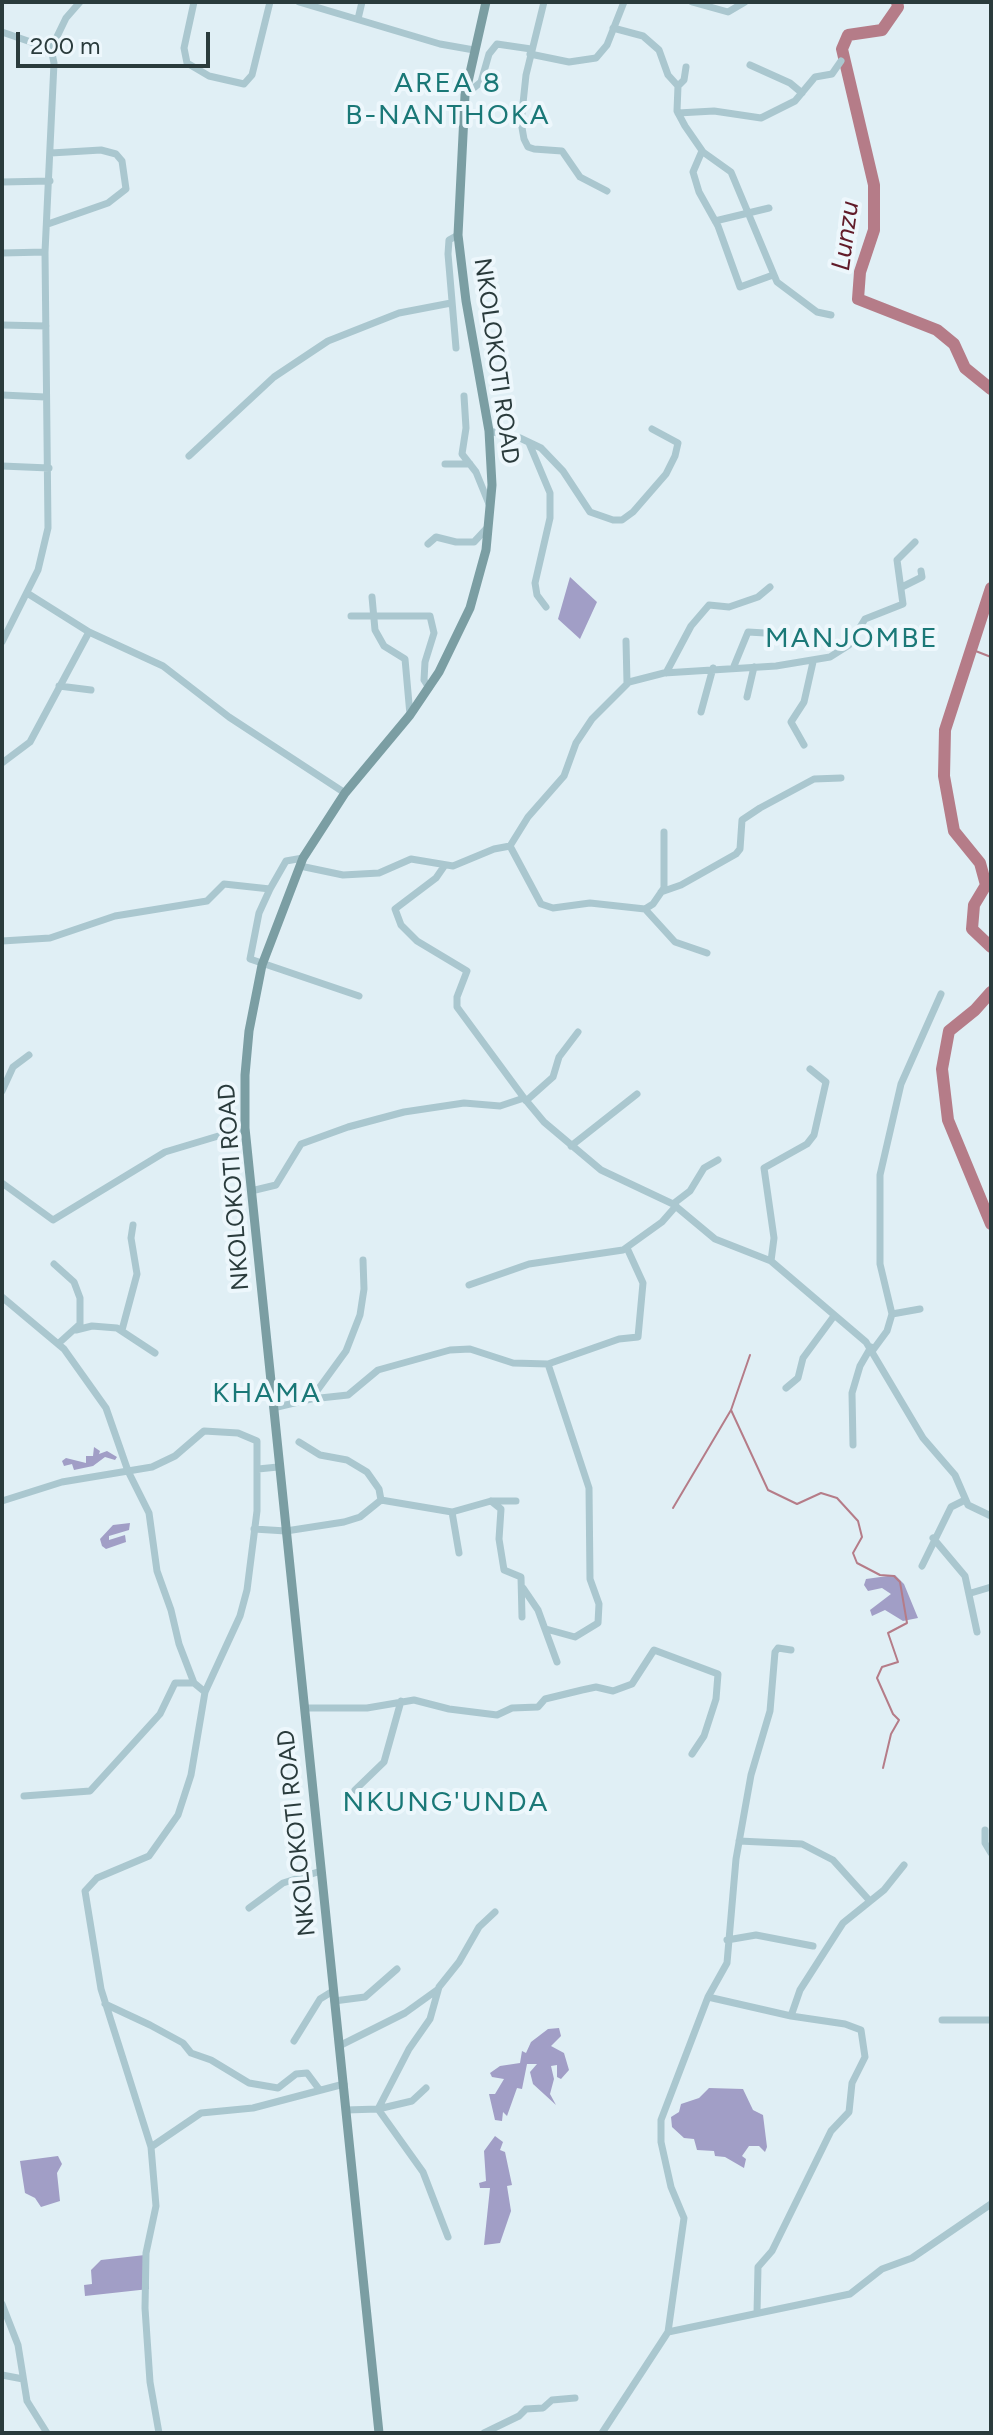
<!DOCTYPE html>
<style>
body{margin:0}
#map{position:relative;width:993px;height:2435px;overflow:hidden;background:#e0eff5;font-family:Figtree,sans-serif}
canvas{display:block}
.frame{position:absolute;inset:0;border:4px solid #2a3b3c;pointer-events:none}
.scale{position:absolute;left:16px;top:32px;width:194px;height:36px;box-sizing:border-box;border:4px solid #2a3b3c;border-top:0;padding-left:10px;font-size:24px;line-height:28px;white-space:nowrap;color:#2a3b3c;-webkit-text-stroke:6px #edf7fc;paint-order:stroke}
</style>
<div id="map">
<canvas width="993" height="2435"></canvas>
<div class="frame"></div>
<div class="scale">200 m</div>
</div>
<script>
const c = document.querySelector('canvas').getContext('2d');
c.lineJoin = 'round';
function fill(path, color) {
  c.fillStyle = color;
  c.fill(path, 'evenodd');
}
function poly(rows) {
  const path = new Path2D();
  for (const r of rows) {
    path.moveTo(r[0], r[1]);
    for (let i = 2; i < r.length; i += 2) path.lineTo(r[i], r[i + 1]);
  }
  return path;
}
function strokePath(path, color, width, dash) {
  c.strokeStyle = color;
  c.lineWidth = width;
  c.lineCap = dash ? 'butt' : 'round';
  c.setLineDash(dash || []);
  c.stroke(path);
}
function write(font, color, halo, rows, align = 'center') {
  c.font = font + ' Figtree,sans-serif';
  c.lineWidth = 8;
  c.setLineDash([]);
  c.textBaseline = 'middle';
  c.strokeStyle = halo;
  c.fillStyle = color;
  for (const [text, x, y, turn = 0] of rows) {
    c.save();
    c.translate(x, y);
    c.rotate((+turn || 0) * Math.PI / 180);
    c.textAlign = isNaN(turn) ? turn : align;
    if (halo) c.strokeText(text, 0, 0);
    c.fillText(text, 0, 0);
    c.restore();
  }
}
const green = poly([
 [570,577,597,602,580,639,558,619],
 [94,1447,100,1451,99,1454,107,1451,117,1457,115,1460,105,1457,93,1466,74,1470,72,1464,64,1466,62,1461,66,1458,86,1463,86,1456,93,1456],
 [130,1523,129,1530,109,1536,109,1540,125,1535,126,1542,106,1549,102,1546,100,1539,113,1525],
 [895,1575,904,1584,918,1618,903,1621,885,1610,872,1616,870,1610,891,1594,882,1588,868,1591,864,1585,866,1579],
 [559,2028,561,2036,551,2046,564,2053,569,2070,561,2079,557,2077,557,2065,551,2066,554,2079,550,2094,556,2105,533,2084,530,2072,537,2064,527,2064,522,2089,517,2088,507,2116,503,2112,502,2121,495,2120,489,2094,495,2094,504,2079,492,2077,490,2073,500,2066,520,2063,522,2051,526,2053,531,2042,548,2029],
 [709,2088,743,2089,753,2110,763,2115,767,2147,765,2152,759,2146,749,2146,742,2156,746,2159,744,2168,725,2157,715,2156,714,2151,697,2150,694,2139,684,2138,672,2127,671,2117,679,2112,681,2104,699,2098],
 [495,2136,503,2142,500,2150,505,2152,512,2185,507,2186,511,2211,500,2243,484,2245,490,2188,480,2188,479,2183,486,2181,484,2151],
 [58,2156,62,2164,57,2173,60,2201,41,2207,35,2198,25,2193,20,2161],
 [145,2255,149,2289,85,2296,84,2285,92,2284,91,2270,101,2260]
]);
const stream = poly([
 [973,650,991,657],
 [731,1410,768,1490,797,1504,821,1493,837,1498,858,1521,862,1537,853,1553,857,1563,880,1575,894,1576,900,1582,907,1623,888,1633,898,1662,882,1667,877,1678,893,1714,899,1720,891,1734,883,1768],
 [673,1508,731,1410,750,1355]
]);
const river = poly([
 [897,2,898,7,882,30,848,35,842,49,874,185,874,230,860,272,858,299,937,330,954,344,965,368,991,389],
 [991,588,945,730,944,776,954,831,980,863,986,885,974,905,972,929,991,947],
 [991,992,975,1010,949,1031,942,1069,948,1120,991,1224]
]);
const minor = poly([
 [194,2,184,48,187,63,209,76,244,84,252,75,270,2],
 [299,2,440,44,474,50],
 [544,2,526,75,521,122,524,139,528,147,534,149,562,151,580,177,607,191],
 [692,2,728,12,745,2],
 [358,19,362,2],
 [613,28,643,36,659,50,668,75,678,86,677,111,685,126,703,152,731,172,777,282,817,312,831,315],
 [2,32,51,49],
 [530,54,569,62,596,58,607,45,624,2],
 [750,65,790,83,802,93],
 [678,86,684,80,686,67],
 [465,95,481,82,489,54,497,44,531,49],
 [678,113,714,111,761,118,795,101,815,77,832,74,841,61],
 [702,151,693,172,699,192,718,226,740,287,773,275],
 [2,182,50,181],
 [715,221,769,208],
 [48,224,108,203,126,189,122,161,116,154,101,150,51,153],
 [2,253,45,252],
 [2,325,46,326],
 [456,348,448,254,449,240,458,235],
 [2,395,45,397],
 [464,396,466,428,462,454,476,472,489,504],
 [489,431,520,438,541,448,563,471,590,512,613,520,622,520,633,512,666,474,675,456,678,443,652,429],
 [529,443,550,493,550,518,535,583,537,595,546,607],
 [189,456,274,377,328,341,399,313,451,303],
 [445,464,470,464],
 [2,466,49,468],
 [428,544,436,537,456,542,474,542,488,527],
 [902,587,922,577,921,571],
 [27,593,89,632,163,666,229,717,345,793],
 [372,597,375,630,384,646,405,659,410,715],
 [351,616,430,616,434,633,425,662,424,680,429,688],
 [626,641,627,683],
 [2,642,38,570,48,528,45,252,54,63,51,49,66,18,80,2],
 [734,666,748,632,765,633],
 [666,673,691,626,709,605,729,607,758,597,770,587],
 [59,686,91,690],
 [747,697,754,667],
 [701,712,713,668],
 [804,745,791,722,804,702,813,662],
 [2,763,30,742,89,632],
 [510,846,528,817,564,776,576,743,592,719,629,682,664,673,776,666,830,657,849,645,865,619,903,604,897,560,915,542],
 [303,858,286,861,270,889,259,913,250,959,359,996],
 [445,865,436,878,395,909,401,925,417,941,467,971,457,997,457,1007,524,1098],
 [300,866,343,875,379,873,411,859,453,866,494,849,510,846,541,904,553,908,590,903,645,909,653,904,664,888,664,832],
 [661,892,681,885,736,854,740,849,742,820,760,808,814,779,841,778],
 [645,909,675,942,707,953],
 [2,941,50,938,115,916,207,901,224,884,270,889],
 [2,1091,13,1067,29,1055],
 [526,1101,553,1077,559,1057,578,1032],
 [571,1146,637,1094],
 [2,1183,53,1220,165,1152,245,1128],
 [251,1191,276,1185,301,1144,348,1127,404,1112,464,1103,500,1106,524,1098,544,1122,601,1170,673,1204,715,1239,771,1261,866,1342,923,1438,955,1475,968,1505,991,1516],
 [673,1204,690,1191,704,1168,718,1160],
 [771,1261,774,1238,764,1168,807,1144,814,1135,826,1082,810,1069],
 [54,1264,74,1282,80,1298,80,1324,59,1343],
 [469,1285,529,1264,623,1250,662,1222,676,1206],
 [2,1297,64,1349,106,1408,128,1471,149,1513,157,1571,171,1610,179,1644,194,1683,205,1692],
 [892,1314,920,1309],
 [76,1330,92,1326,117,1328,155,1353],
 [122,1330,137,1274,131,1238,133,1225],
 [873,1350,887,1331,892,1314,880,1264,880,1175,901,1084,941,994],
 [786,1388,798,1378,803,1358,834,1316],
 [311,1399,348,1395,378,1370,450,1350,470,1349,513,1363,548,1364,619,1339,638,1337,643,1283,627,1248],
 [273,1408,311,1399,346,1351,360,1315,364,1289,363,1260],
 [299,1442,320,1455,347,1460,367,1472,379,1489,381,1500],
 [853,1445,852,1393,860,1366,871,1347],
 [258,1469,278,1467],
 [2,1501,62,1482,152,1467,175,1456,204,1431,238,1433,257,1441,257,1511,247,1590,240,1616,205,1692,191,1775,178,1815,149,1856,97,1878,85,1891,101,1989,151,2147,156,2206,146,2253,145,2308,150,2382,159,2433],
 [491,1501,501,1509,499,1539,504,1570,521,1577,522,1617],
 [452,1512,459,1553],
 [254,1529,286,1531,344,1522,360,1517,381,1500,452,1512,491,1501,516,1501],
 [933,1538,965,1576,977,1632],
 [922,1566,951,1507,965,1500],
 [523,1588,538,1610,557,1662],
 [971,1593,991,1587],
 [546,1629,575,1637,598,1623,599,1604,590,1579,589,1488,548,1364],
 [305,1708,367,1708,414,1700,449,1709,497,1715,512,1708,538,1707,545,1699,582,1690,596,1687,613,1691,632,1684,654,1650,718,1674,716,1699,704,1736,692,1754],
 [355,1790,384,1762,401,1701],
 [24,1796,90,1791,160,1714,175,1683,194,1683],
 [985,1830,985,1843,991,1853],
 [739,1841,802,1844,833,1860,869,1900],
 [249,1908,283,1883,321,1871],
 [727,1940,756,1935,813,1946],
 [708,1997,791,2016,800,1990,843,1923,884,1890,904,1865],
 [334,2001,365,1997,397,1969],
 [105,2004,150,2025,183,2043,191,2053,211,2060,249,2083,278,2088,296,2074,307,2073,319,2089],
 [942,2020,991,2020],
 [294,2041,320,1999,333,1991],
 [339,2046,405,2013,437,1990],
 [426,2088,412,2101,378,2109,423,2172,448,2237],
 [346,2110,378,2109,409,2049,430,2019,439,1987,459,1962,479,1927,495,1912],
 [151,2147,201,2113,253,2108,344,2084],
 [2,2304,18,2345,27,2401,47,2433],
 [757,2313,758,2267,772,2251,831,2131,849,2112,852,2083,865,2057,861,2030,845,2024,791,2016],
 [668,2332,850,2294,882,2269,912,2258,991,2204],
 [2,2375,23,2379],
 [484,2433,519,2416,526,2409,543,2408,552,2400,575,2398],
 [602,2433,668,2332,684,2218,671,2187,661,2142,661,2120,708,1997,727,1963,736,1859,751,1775,770,1711,775,1652,778,1648,791,1650]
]);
const secondary = poly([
 [379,2433,245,1128,245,1075,249,1031,262,965,303,858,345,793,410,715,439,672,470,608,486,550,492,485,489,431,466,301,458,235,465,95,486,2]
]);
const streetNames = [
 ["NKOLOKOTI ROAD",496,361,82],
 ["NKOLOKOTI ROAD",234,1187,-94],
 ["NKOLOKOTI ROAD",297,1833,-96]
];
const waterNames = [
 ["Lunzu",846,236,-82]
];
const quarterNames = [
 ["AREA 8",448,84],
 ["B-NANTHOKA",448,116],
 ["MANJOMBE",852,639],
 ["KHAMA",267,1394],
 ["NKUNG'UNDA",446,1803]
];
fill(green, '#a19ec6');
strokePath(stream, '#b57c88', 2);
strokePath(river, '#b57c88', 12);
strokePath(minor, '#aac7cf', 7);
strokePath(secondary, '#7b9ea3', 9);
write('24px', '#2a3b3c', '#edf7fc', streetNames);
write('italic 26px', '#611b29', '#edf7fc', waterNames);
c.letterSpacing = '2px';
write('28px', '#1a7877', '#edf7fc', quarterNames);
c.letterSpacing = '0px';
</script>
